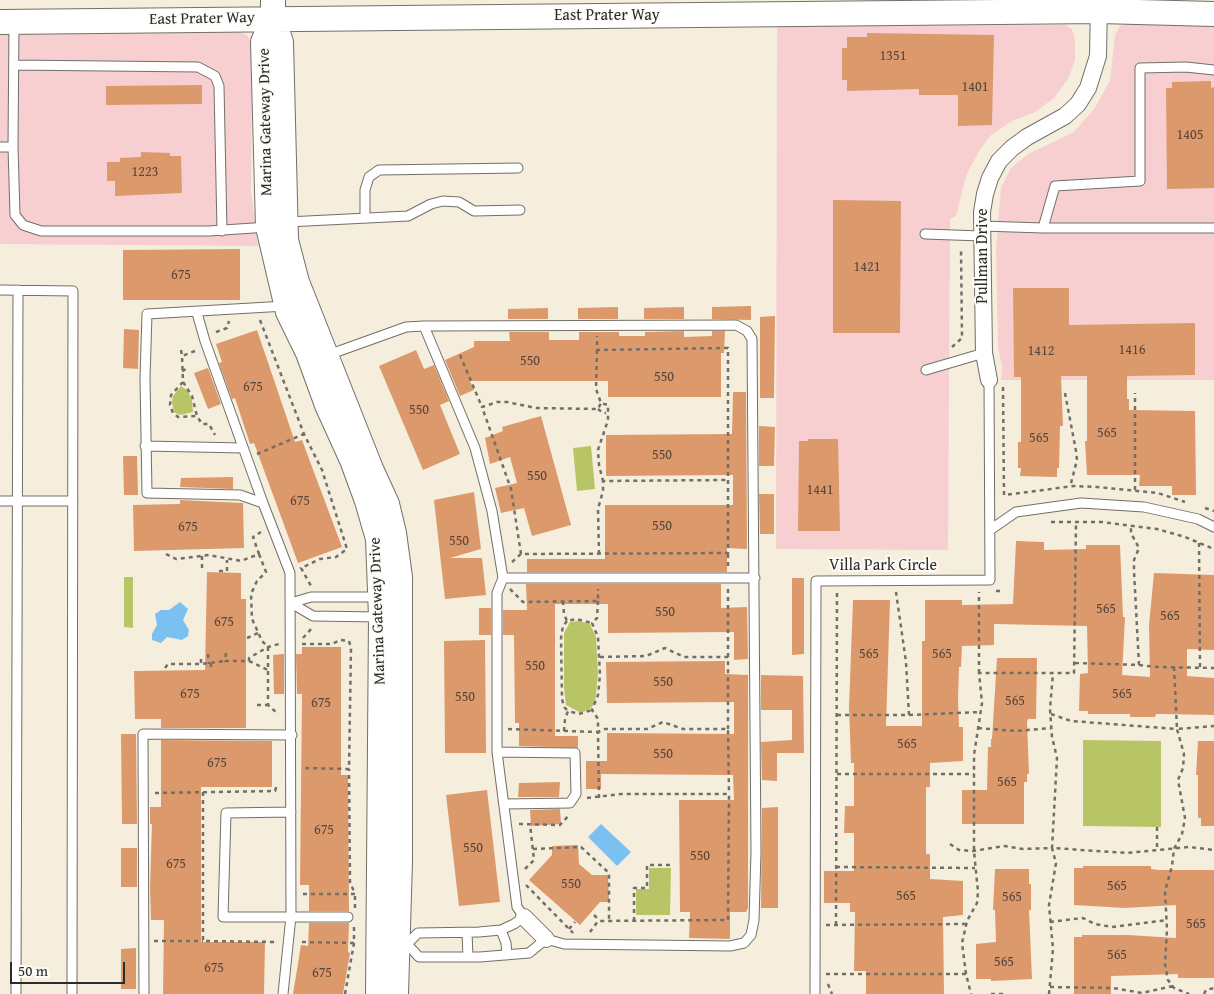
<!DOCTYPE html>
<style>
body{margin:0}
#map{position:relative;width:1214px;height:994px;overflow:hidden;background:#f6eedc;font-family:"Gentium Book Plus",serif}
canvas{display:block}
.scale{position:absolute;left:10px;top:962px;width:115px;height:22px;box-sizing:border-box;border:2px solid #2b2b2b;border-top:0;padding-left:6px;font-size:15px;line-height:18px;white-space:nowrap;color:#2b2b2b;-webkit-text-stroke:4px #fdfcf7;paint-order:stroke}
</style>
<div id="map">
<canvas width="1214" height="994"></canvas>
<div class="scale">50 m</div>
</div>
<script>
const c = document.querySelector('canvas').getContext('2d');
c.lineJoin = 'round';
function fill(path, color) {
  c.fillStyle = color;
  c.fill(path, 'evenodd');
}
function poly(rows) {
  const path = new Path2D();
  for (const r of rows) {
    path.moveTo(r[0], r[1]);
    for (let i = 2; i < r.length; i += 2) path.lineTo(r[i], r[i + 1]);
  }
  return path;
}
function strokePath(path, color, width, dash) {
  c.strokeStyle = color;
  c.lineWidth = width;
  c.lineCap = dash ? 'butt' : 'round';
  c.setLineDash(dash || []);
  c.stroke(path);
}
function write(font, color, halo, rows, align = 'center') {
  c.font = font + ' "Gentium Book Plus",serif';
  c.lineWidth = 4;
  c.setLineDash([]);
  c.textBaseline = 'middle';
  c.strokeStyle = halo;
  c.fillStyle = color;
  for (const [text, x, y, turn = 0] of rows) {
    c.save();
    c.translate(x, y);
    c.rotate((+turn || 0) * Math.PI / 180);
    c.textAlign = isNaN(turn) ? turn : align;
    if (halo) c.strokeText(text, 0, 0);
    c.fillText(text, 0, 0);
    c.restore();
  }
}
const built = poly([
 [1126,24,1214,26,1214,380,1001,380,1002,367,998,346,996,249,1001,188,1010,169,1028,154,1074,132,1094,109,1110,81,1115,35,1120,26],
 [1065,25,1072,29,1075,40,1075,60,1068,79,1054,98,1035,112,1012,121,991,135,979,151,966,176,956,216,950,219,948,550,776,549,777,26],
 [238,32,247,35,252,45,251,191,258,246,0,244,0,34]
]);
const green = poly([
 [181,386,188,391,192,400,193,412,180,415,174,412,172,402,173,396],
 [591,446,595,489,577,491,573,448],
 [124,577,133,577,133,628,124,627],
 [579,621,590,624,596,637,598,674,595,703,590,709,581,713,566,705,564,688,564,633,570,622],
 [1083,740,1161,741,1161,827,1083,826],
 [649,868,671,868,670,915,636,915,636,889,649,889]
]);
const water = poly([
 [180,602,188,609,183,620,189,630,188,636,182,640,167,637,161,643,152,640,152,634,157,625,155,614,161,610,169,610],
 [601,824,631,852,617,866,588,837]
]);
const building = poly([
 [867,33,994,35,992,125,958,126,958,95,919,95,919,89,847,91,847,80,842,80,842,48,847,48,847,37,867,37],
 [1211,81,1211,88,1214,87,1214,188,1167,189,1166,88,1172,88,1172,82],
 [202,85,202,104,106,105,106,86],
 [141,152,170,153,170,156,181,156,182,193,115,196,115,181,107,181,107,162,120,162,120,158,141,157],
 [833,200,901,201,900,333,833,333],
 [240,249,240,300,123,300,123,250],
 [1013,288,1069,288,1069,325,1195,323,1195,375,1127,376,1127,399,1129,399,1129,410,1195,411,1196,495,1172,495,1172,486,1139,486,1140,475,1087,475,1085,441,1087,441,1087,376,1061,376,1063,426,1060,426,1059,468,1057,468,1057,477,1020,476,1021,468,1018,468,1018,442,1021,442,1021,377,1014,377],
 [751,306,751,320,712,319,712,307],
 [618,307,618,319,578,319,578,308],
 [684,307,684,319,644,319,644,308],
 [548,308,548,319,508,319,508,309],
 [775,316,774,398,760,398,760,317],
 [124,329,139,330,138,369,123,368],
 [257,330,295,442,302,440,342,547,298,563,254,443,250,444,235,398,232,399,219,363,222,362,216,344],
 [684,331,684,337,712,336,712,331,725,331,724,353,721,353,721,397,608,397,608,381,470,381,474,390,460,396,445,360,474,347,474,341,510,341,509,332,549,332,549,340,579,340,579,332,619,332,619,336,645,336,645,332],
 [416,350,424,369,434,365,449,401,440,405,460,454,423,470,379,366],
 [208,368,221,404,208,409,194,373],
 [733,392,746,392,747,549,727,548,727,572,527,572,527,559,605,559,605,505,733,505,733,475,606,476,606,435,732,434],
 [541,416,571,525,532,536,524,508,501,513,495,488,517,483,510,457,490,464,485,438,503,431,502,427],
 [759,426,775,427,774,466,759,466],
 [808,439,838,439,840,531,798,531,799,441,808,441],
 [123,456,137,456,138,495,124,495],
 [233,477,233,489,180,487,181,478],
 [474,492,481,549,450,558,482,558,486,595,445,599,434,500],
 [759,494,774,494,774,534,760,534],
 [180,500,243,503,244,548,134,551,133,505,180,504],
 [1016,541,1044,542,1044,550,1086,549,1086,545,1120,545,1123,617,1125,617,1122,675,1150,677,1149,625,1154,573,1214,575,1214,650,1187,649,1187,676,1214,678,1214,715,1163,714,1156,714,1155,717,1130,717,1130,714,1088,714,1088,711,1079,711,1080,674,1088,673,1087,626,994,624,994,645,962,646,961,667,959,667,958,699,959,727,963,727,963,761,930,763,930,787,926,787,926,854,930,854,930,879,963,881,963,915,943,917,944,994,866,994,866,971,854,971,855,912,850,912,850,903,824,903,824,871,854,871,854,833,844,833,845,806,854,806,854,763,851,763,849,707,853,600,890,600,886,726,922,726,922,641,925,641,925,600,962,600,962,605,1013,604],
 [207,572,241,573,241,599,246,599,246,728,161,728,161,719,135,719,134,671,205,670],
 [792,578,804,578,804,654,792,655],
 [526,584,721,584,721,608,747,607,748,659,734,660,734,632,608,633,608,604,555,604,555,736,578,736,578,748,519,746,519,723,515,723,514,635,503,635,503,610,527,610],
 [479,608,491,608,491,635,479,635],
 [485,640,486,753,445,753,444,641],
 [302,647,341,647,341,775,348,775,349,911,309,911,309,885,300,885,302,694,297,694,296,654,302,654],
 [284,654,284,694,274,694,273,655],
 [997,658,1037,658,1036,719,1028,719,1027,722,1029,774,1027,774,1027,782,1024,782,1024,824,962,824,962,790,987,790,988,747,991,747,991,739,992,739],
 [725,661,725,674,748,675,748,908,746,912,730,912,730,939,689,938,690,912,680,912,679,800,734,800,733,775,601,774,601,789,586,789,586,761,607,761,607,733,734,734,734,702,607,703,606,662],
 [761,675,803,676,804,753,777,753,777,781,762,780,761,742,792,740,792,710,761,710],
 [121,734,136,734,137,824,122,824],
 [161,740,272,741,272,787,201,787,201,942,265,942,264,994,163,994,164,920,151,920,150,887,152,824,150,824,150,807,161,807],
 [1198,741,1214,741,1214,826,1201,826,1201,818,1198,818,1198,775,1196,775],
 [560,782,559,797,518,797,519,783],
 [487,790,500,902,459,906,446,795],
 [778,807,778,908,761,908,762,808],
 [560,809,561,824,531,826,530,810],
 [578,845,579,864,592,875,608,875,609,902,600,902,580,925,529,880,552,855,552,846],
 [121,848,137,848,137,887,121,887],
 [1083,866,1151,866,1151,869,1159,870,1214,870,1214,978,1178,978,1178,974,1111,976,1111,994,1074,994,1074,937,1082,937,1082,935,1128,935,1176,938,1176,905,1125,908,1074,905,1074,868,1083,868],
 [995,869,1029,869,1029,884,1031,884,1031,910,1029,910,1032,979,991,981,991,979,976,979,976,944,996,942,995,910,993,910],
 [309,923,349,923,348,952,350,953,343,994,293,994,301,945,308,946],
 [136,948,136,989,121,989,121,949]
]);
const path = poly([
 [260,320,304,434,322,470,347,549,336,557,320,559,301,568,311,586],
 [216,332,227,328,229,321],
 [952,347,962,338,961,248],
 [181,350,182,356],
 [597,350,596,389,601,403,608,405,608,420,598,450,599,465,603,481],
 [195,351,182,356,183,382,192,396,197,416,202,424,209,424,215,435],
 [460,355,482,407],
 [182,371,189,368],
 [183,382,171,395,170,405,173,413,178,417,197,416],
 [1003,387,1004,495,1074,486,1097,487,1158,493,1185,502],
 [1065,393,1076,451,1077,460,1070,487],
 [598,409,603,413,606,413],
 [257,454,304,434],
 [1135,490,1135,393],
 [1205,508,1214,511],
 [1051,522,1102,522,1157,529,1185,537,1214,549],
 [1199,543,1200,668],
 [166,554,176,559,209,555,241,561,259,554,253,537,261,532],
 [259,554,266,572,257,581,251,594,252,619,262,641,268,647,268,705,278,714],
 [521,554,511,489,482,407,497,402,507,402,536,408,598,409,601,403],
 [599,554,598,509,603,491,603,481,728,480],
 [728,554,728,566],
 [512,562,521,554,728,553,728,348,597,350,597,336],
 [202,568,202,556],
 [219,571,227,571,227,560],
 [510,589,523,602,598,601,598,589],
 [728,589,728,657],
 [996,591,1004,591],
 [563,601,564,614,567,621,576,619,592,623],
 [598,601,597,618,592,623,598,637,600,675,598,695,592,710,598,719,598,732,605,729,647,729,663,722,683,729,728,729,729,794],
 [567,621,563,626,561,638,562,699,564,707,568,711],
 [247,638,258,633],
 [303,638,312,628],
 [302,644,332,644,340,640,349,641,351,648,349,769,302,768],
 [226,653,225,661,249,661,249,658,268,647,279,644],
 [208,654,209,664],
 [600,657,646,656,665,648,684,657,728,657,728,729],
 [201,659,201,664],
 [249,661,268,670],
 [211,663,211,670],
 [1075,663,1139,665,1134,571,1134,560,1139,548,1131,533,1131,525],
 [1139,665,1157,667,1214,668],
 [1174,667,1177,729,1214,726],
 [165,668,168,664,201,664,225,661],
 [979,673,979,592],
 [257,705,268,705],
 [1051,714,1071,721,1177,729,1184,754,1183,768,1178,780,1185,818,1182,834,1174,849,1172,866,1165,891,1167,930,1165,964,1168,980,1174,988,1189,994],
 [837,715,909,715,906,662,896,592],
 [909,715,980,712],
 [978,728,1016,731,1052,728],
 [508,729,598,732,599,798],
 [564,731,565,719,568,711,579,714,592,710],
 [837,774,974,774],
 [203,792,203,941,278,942],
 [155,793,275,791,277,785],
 [587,798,621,794,729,794,728,920,598,921,590,932],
 [519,824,560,825,569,815],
 [1157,827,1157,851],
 [950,844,959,850,973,851,1004,846,1023,849,1052,848,1057,758,1052,737,1050,709,1053,673],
 [533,849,581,847,609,873,609,921],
 [836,867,975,868],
 [525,869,534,860,530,824],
 [526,885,573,933],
 [303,894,355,894,350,882,349,769],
 [355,908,355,894],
 [594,915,599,920],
 [634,921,634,888,647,888,647,865,671,865],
 [1050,922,1083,918,1095,924,1112,927,1167,920],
 [826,925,967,924],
 [836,925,837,591],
 [569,929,575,922],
 [154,941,203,941],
 [302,942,354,943,354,926],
 [826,974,966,974,971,994],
 [966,974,962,943,967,921,977,903,978,892,974,851,974,755,982,703,979,673,1074,673,1076,523],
 [828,984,832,994],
 [1050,987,1113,988,1142,993,1173,986],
 [345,994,354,943],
 [991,994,1005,994],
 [1049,994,1053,949,1049,905,1056,863,1052,848,1127,853,1189,847,1214,850],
 [1204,994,1206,990,1214,988]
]);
const lane = poly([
 [14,65,198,67,215,76,219,86,222,231],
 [0,147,13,147,14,23],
 [13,147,15,215,23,225,41,231,209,231,268,227],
 [365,218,365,190,369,177,379,170,518,168],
 [287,222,408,216,431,204,443,201,459,202,474,211,520,210],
 [982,226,1043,228,1055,186,1140,181,1140,68,1186,67,1214,70],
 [1043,228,1214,228],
 [925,234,982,236],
 [0,290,73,291,72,994],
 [197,313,205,341,263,503],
 [328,355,406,327,424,326,736,325,747,331,752,339,756,852,754,920,751,935,744,943,730,946,564,944,546,939,529,953,480,957,419,957,407,944,399,944],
 [926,370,984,353],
 [145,446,243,448],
 [0,501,73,501],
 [990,530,1016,512,1081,503,1144,507,1198,519,1214,527],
 [503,578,755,578],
 [291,603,313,616,379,617],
 [291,603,311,597,379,597],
 [497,752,575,753,576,794,570,803,505,804],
 [291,812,226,813,223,917,348,917],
 [501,930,506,943,507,955],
 [467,932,468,957],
 [407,944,418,933,479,932,501,930,514,924,524,917,517,907,497,752,497,593,503,578,492,511,475,448,424,326],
 [16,994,18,290],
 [144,994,143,734,292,735],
 [283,994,291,916,290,573,263,503,240,495,147,493,145,378,147,314,286,306],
 [815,994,816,581,990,580,989,380]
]);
const street = poly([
 [989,380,984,353,982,212,985,194,990,178,999,161,1012,148,1027,137,1065,116,1078,104,1088,88,1098,56,1099,2],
 [524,917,546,939]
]);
const secondary = poly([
 [273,0,273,18,281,42,286,240,297,282,371,469,387,504,394,533,400,577,400,861,396,994],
 [273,18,263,42,268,227,288,312,308,353,327,405,352,460,367,501,378,539,381,617,378,994],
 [0,22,1099,11,1214,14]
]);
const numberNames = [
 ["1351",893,56],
 ["1401",975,87],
 ["1405",1190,135],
 ["1223",145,172],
 ["1421",867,267],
 ["675",181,275],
 ["1416",1132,350],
 ["1412",1041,351],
 ["550",530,361],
 ["550",664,377],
 ["675",253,387],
 ["550",419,410],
 ["565",1107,433],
 ["565",1039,438],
 ["550",662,455],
 ["550",537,476],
 ["1441",820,490],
 ["675",300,501],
 ["550",662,526],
 ["675",188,527],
 ["550",459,541],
 ["565",1106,609],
 ["550",665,612],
 ["565",1170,616],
 ["675",224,622],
 ["565",869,654],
 ["565",942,654],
 ["550",535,666],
 ["550",663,682],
 ["675",190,694],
 ["565",1122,694],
 ["550",465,697],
 ["565",1015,701],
 ["675",321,703],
 ["565",907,744],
 ["550",663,754],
 ["675",217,763],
 ["565",1007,782],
 ["675",324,830],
 ["550",473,848],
 ["550",700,856],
 ["675",176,864],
 ["550",571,884],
 ["565",1117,886],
 ["565",906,896],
 ["565",1012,897],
 ["565",1196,924],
 ["565",1117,955],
 ["565",1004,962],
 ["675",214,968],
 ["675",322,973]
];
const streetNames = [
 ["East Prater Way",607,16],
 ["East Prater Way",202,19,-1],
 ["Marina Gateway Drive",266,122,-91],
 ["Pullman Drive",983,256,-90],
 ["Villa Park Circle",883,566],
 ["Marina Gateway Drive",378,611,-92]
];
fill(built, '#f7cfd0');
fill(green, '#b8c567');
fill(water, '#7ac0f1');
fill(building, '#dc996b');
strokePath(lane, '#726f69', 11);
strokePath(street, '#726f69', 18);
strokePath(secondary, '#726f69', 26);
strokePath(path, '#726f69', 2.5, [4, 4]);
strokePath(lane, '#fff', 9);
strokePath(street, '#fff', 16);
strokePath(secondary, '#fff', 24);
write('14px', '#57463b', null, numberNames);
write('16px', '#2b2b2b', '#fdfcf7', streetNames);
</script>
